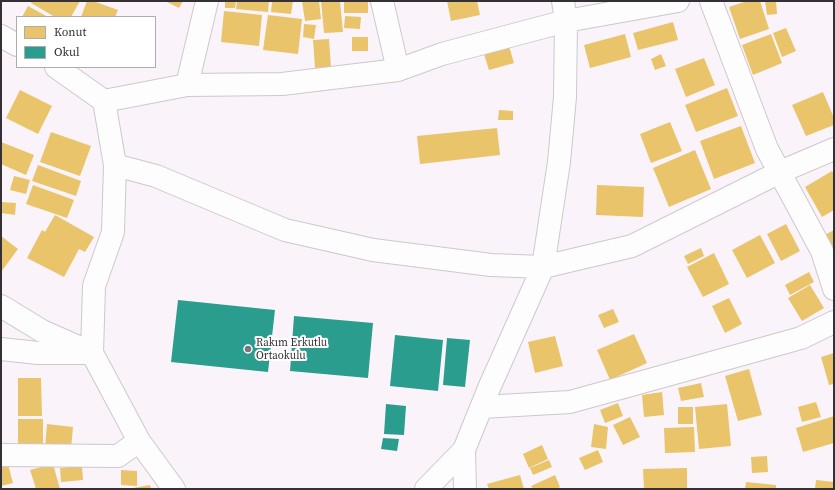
<!DOCTYPE html>
<html>
<head>
<meta charset="utf-8">
<style>
  body { margin:0 }
  #map { position:relative; width:835px; height:490px; overflow:hidden; background:#faf4fa; font-family:"Source Serif 4",serif }
  canvas { display:block }
  .frame { position:absolute; inset:0; border:2px solid #343035; pointer-events:none }
  .legend { position:absolute; left:16px; top:16px; width:140px; height:52px; box-sizing:border-box; background:#fff; border:1px solid #aeacae; margin:0; padding:5px 7px; list-style:none; font-size:12px; color:#343035 }
  .legend li { display:flex; align-items:center; gap:8px; height:20px }
  .legend b { width:20px; border:1px solid #aeacae }
</style>
</head>
<body>
<div id="map">
<canvas width="835" height="490"></canvas>
<div class="frame"></div>
<ul class="legend">
<li><b style="height:11px;background:#e9c46a"></b>Konut</li>
<li><b style="height:11px;background:#2a9d8f"></b>Okul</li>
</ul>
</div>
<script>
const context = document.querySelector('canvas').getContext('2d');
context.lineJoin = 'round';
function paint(path, color) {
  context.fillStyle = color;
  context.fill(path, 'evenodd');
}
function shape(rows) {
  const path = new Path2D();
  for (const r of rows) {
    path.moveTo(r[0], r[1]);
    for (let i = 2; i < r.length; i += 2) path.lineTo(r[i], r[i + 1]);
  }
  return path;
}
function trace(path, color, width, dash) {
  context.strokeStyle = color;
  context.lineWidth = width;
  context.lineCap = dash ? 'butt' : 'round';
  context.setLineDash(dash || []);
  context.stroke(path);
}
function drawText(font, color, halo, rows, align = 'center') {
  context.font = font + ' "Source Serif 4",serif';
  context.lineWidth = 4;
  context.setLineDash([]);
  context.textBaseline = 'middle';
  context.strokeStyle = halo;
  context.fillStyle = color;
  for (const [text, x, y, turn = 0] of rows) {
    context.save();
    context.translate(x, y);
    context.rotate((+turn || 0) * Math.PI / 180);
    context.textAlign = isNaN(turn) ? turn : align;
    if (halo) context.strokeText(text, 0, 0);
    context.fillText(text, 0, 0);
    context.restore();
  }
}
const homes = shape([
  [32,1,80,1,71,17,55,17,31,3],
  [87,1,93,1,118,10,115,17,81,17],
  [165,1,183,1,179,8],
  [225,1,236,1,235,8,225,8],
  [237,1,269,1,268,12,236,9],
  [272,1,293,1,291,14,271,12],
  [302,1,319,1,321,19,305,21],
  [321,1,340,1,343,32,324,33],
  [344,1,368,1,368,13,344,13],
  [447,1,477,1,480,15,451,21],
  [747,1,760,1,769,29,740,39,729,7],
  [765,1,776,1,777,14,767,15],
  [28,6,48,17,22,17],
  [224,11,262,15,259,46,221,42],
  [268,15,302,19,298,54,263,50],
  [345,16,361,17,360,29,344,28],
  [673,22,678,40,638,50,633,33],
  [304,24,316,25,314,39,303,37],
  [786,28,796,51,782,57,773,33],
  [625,34,631,57,590,68,584,45],
  [771,34,782,63,753,75,742,45],
  [352,37,368,37,368,51,352,51],
  [329,39,331,67,315,68,313,40],
  [509,46,514,63,489,70,484,54],
  [661,54,666,66,655,70,651,59],
  [704,58,715,85,686,97,675,69],
  [727,88,738,116,696,132,685,105],
  [20,90,52,106,38,134,6,118],
  [823,92,834,118,834,125,806,136,792,105],
  [499,110,513,111,513,120,498,120],
  [670,122,682,151,651,163,640,134],
  [741,126,755,163,714,179,700,141],
  [497,128,500,155,420,164,417,136],
  [51,132,91,146,80,176,40,162],
  [1,142,34,155,26,175,1,164],
  [695,150,711,189,669,207,653,168],
  [38,165,81,181,76,196,32,181],
  [832,171,834,174,834,210,822,217,805,187],
  [14,176,30,180,26,194,10,190],
  [33,185,74,200,67,218,26,204],
  [597,185,644,187,643,217,596,215],
  [1,202,16,203,15,215,1,213],
  [55,215,94,237,85,252,79,249,64,277,27,258,42,230,45,232],
  [786,224,800,251,781,261,767,234],
  [834,230,834,256,823,236],
  [760,235,775,263,747,278,732,250],
  [1,236,18,249,1,272],
  [701,248,704,256,688,264,684,256],
  [714,253,729,284,703,297,687,267],
  [809,272,814,282,790,295,785,285],
  [810,285,824,308,802,321,788,298],
  [729,298,742,324,725,333,712,306],
  [613,309,619,322,604,328,598,315],
  [634,334,647,363,610,380,597,350],
  [555,336,563,366,535,373,528,342],
  [834,353,834,384,829,385,821,357],
  [749,369,762,415,738,421,725,376],
  [18,378,41,378,42,416,18,416],
  [701,383,704,397,681,401,678,388],
  [662,392,664,415,644,417,642,395],
  [816,402,821,417,802,422,798,407],
  [618,403,623,416,605,423,600,410],
  [727,404,731,446,699,449,695,407],
  [678,407,693,407,693,424,678,424],
  [834,416,834,443,803,452,796,428],
  [630,417,640,437,623,445,613,425],
  [18,419,43,419,43,445,18,445],
  [47,424,73,427,71,449,45,447],
  [594,424,608,427,606,449,591,447],
  [694,427,695,452,665,453,664,428],
  [542,445,548,459,529,468,523,454],
  [598,450,603,462,585,470,579,458],
  [767,456,768,472,752,473,751,457],
  [549,460,552,467,533,475,530,468],
  [8,464,13,483,1,486,1,466],
  [53,464,60,489,36,489,30,470],
  [82,466,83,480,61,482,60,468],
  [687,468,687,489,644,489,643,469],
  [121,470,137,471,137,486,121,485],
  [520,475,524,489,489,489,487,484],
  [555,475,560,487,557,489,533,489,531,486],
  [816,480,834,482,834,489,815,489],
  [746,482,776,485,776,489,745,489],
  [150,485,151,489,133,489,133,488]
]);
const schools = shape([
  [178,300,275,310,268,372,171,362],
  [294,316,373,323,368,378,290,371],
  [395,335,443,340,438,391,390,386],
  [447,338,470,340,465,387,443,385],
  [386,404,406,406,404,435,384,434],
  [383,438,399,439,397,451,381,449]
]);
const minor = shape([
  [382,1,398,70],
  [711,1,767,149,822,251,834,289],
  [1,36,17,45],
  [56,67,104,101,187,85,282,84,398,70,442,54,566,21,678,1],
  [187,85,207,1],
  [115,165,156,176,285,230,373,250,491,265,543,267,632,246,780,172,834,149],
  [1,306,42,331,92,353,139,441,174,489],
  [1,349,38,353,92,353,94,286,113,232,115,165,104,101],
  [482,407,570,402,801,338,834,322],
  [464,450,465,489],
  [1,455,118,456,139,441],
  [426,489,464,450,489,388,543,267,559,162,565,97,566,21,563,1]
]);
const markers = [
  [248,349,4,"#79757a"]
];
const poiNames = [
  ["Rakım Erkutlu",256,343],
  ["Ortaokulu",256,356]
];
paint(homes, '#e9c46a');
paint(schools, '#2a9d8f');
trace(minor, '#ccc8cc', 24);
trace(minor, '#fefdfe', 22);
for (const [x, y, r, color] of markers) {
  const dot = new Path2D();
  dot.arc(x, y, r, 0, 2 * Math.PI);
  context.fillStyle = color;
  context.fill(dot);
  trace(dot, '#fff', 1.5);
}
drawText('11px', '#343035', '#fff', poiNames, 'left');
</script>
</body>
</html>
